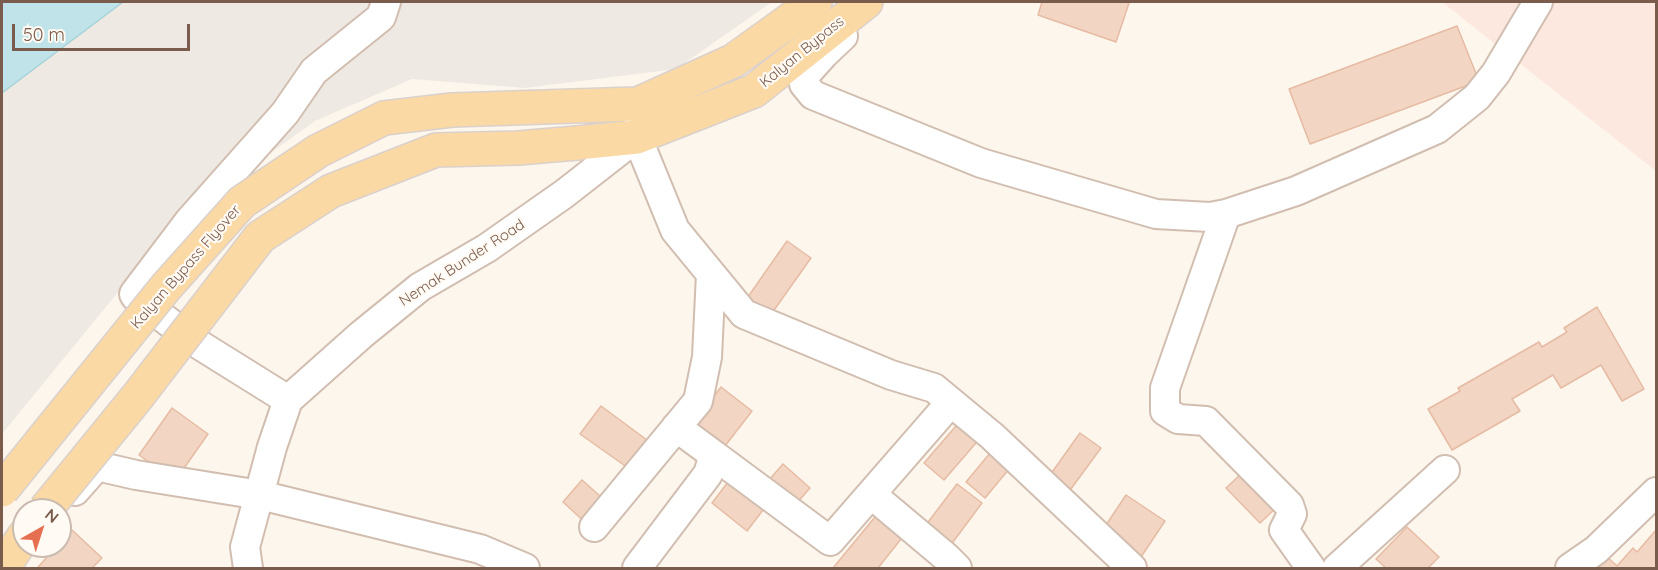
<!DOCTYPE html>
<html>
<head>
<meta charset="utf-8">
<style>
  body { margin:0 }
  #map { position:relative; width:1658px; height:570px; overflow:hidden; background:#fdf6ec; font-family:Quicksand,sans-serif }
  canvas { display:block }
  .frame { position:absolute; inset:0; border:3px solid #7a5c4d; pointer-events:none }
  .north { position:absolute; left:12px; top:498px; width:60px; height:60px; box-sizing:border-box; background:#fffaf3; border:2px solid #cabbb1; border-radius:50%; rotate:39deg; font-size:16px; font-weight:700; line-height:24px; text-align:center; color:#7a5c4d }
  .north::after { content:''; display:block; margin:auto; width:21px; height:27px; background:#e76f51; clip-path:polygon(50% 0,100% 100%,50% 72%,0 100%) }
  .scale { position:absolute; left:12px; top:24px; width:178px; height:27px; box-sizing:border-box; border:3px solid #7a5c4d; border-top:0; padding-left:8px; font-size:18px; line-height:21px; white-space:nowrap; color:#7a5c4d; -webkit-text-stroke:4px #fffaf3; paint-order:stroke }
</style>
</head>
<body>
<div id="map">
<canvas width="1658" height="570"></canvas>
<div class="frame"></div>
<div class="north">N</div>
<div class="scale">50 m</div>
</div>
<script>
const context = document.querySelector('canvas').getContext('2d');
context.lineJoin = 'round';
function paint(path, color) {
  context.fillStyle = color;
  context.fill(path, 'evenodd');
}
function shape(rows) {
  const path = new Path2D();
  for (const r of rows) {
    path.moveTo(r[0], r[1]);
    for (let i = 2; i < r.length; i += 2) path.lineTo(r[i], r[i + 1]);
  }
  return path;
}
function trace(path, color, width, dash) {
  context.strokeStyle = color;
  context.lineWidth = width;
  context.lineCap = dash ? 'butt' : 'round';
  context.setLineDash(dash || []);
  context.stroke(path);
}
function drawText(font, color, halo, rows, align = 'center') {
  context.font = font + ' Quicksand,sans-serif';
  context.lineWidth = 4.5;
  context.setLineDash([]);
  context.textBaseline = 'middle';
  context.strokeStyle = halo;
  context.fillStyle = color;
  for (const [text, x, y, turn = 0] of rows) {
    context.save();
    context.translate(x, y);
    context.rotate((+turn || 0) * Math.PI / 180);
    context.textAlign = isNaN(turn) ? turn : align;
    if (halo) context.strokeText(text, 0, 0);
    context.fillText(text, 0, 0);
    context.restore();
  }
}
const commercial = shape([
  [1442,2,1656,2,1656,171]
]);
const industrial = shape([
  [79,2,772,2,676,69,525,88,412,79,315,121,177,220,2,434,2,61]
]);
const water = shape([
  [2,2,123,2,2,93,2,2]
]);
const building = shape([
  [1042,2,1125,2,1129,3,1116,42,1038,15,1042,2],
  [1457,26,1479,81,1310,144,1289,89,1457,26],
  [787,241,811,258,767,320,743,304,787,241],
  [1597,307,1644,389,1622,401,1601,365,1561,388,1553,375,1512,399,1520,411,1452,450,1428,409,1460,391,1458,388,1539,342,1542,347,1567,332,1564,328,1597,307],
  [721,387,752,411,725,446,694,422,721,387],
  [601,406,651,443,631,470,580,434,601,406],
  [172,408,208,434,175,481,139,455,172,408],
  [962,419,982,436,944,480,924,463,962,419],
  [1080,433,1101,448,1065,497,1045,482,1080,433],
  [995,447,1014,463,985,498,966,482,995,447],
  [783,464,810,488,796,504,769,480,783,464],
  [1243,472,1277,507,1260,523,1226,488,1243,472],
  [582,480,609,504,589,526,563,502,582,480],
  [728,482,763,510,747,531,712,503,728,482],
  [957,484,982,503,947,550,922,530,957,484],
  [1126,495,1165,521,1141,557,1102,531,1126,495],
  [875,517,901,539,878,568,833,568,875,517],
  [1407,527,1439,557,1428,568,1386,568,1376,559,1407,527],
  [72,530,102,558,92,568,39,568,38,567,57,546,60,546,60,543,72,530],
  [1656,530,1656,568,1590,568,1604,554,1617,566,1633,548,1637,552,1656,530]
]);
const minor = shape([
  [843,36,824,54,806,74,804,84,813,95,981,163,1156,214,1210,217,1226,214,1296,191,1437,129,1477,97,1496,73,1538,2],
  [637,137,675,230,744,314,891,375,934,388,992,436,1132,568],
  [1226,214,1165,388,1165,411,1178,419,1206,421,1289,505,1292,514,1284,530,1311,568],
  [288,400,195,342,136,297,134,294,190,220,285,113,314,71,381,17,386,2],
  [714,455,830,541,951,402],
  [75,491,97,466,136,475,260,495,480,549,525,568],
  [871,494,946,557,957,568],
  [594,527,698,401,707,357,711,274],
  [248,568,245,547,272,447,288,400,361,335,420,287,487,248,564,194,637,137,637,128],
  [637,568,708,474,714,455,676,427],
  [1337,568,1445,470],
  [1570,568,1596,550,1656,492]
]);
const major = shape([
  [574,106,638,104,733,61,815,2],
  [577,143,637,137,754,91,866,2],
  [3,568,24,536]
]);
const majorBridge = shape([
  [2,490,166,287,242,202,318,151,384,118,452,110,574,106],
  [45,510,138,396,260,237,331,191,436,150,518,148,577,143]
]);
const streetNames = [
  ["Kalyan Bypass",802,52,-39],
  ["Nemak Bunder Road",462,263,-33],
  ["Kalyan Bypass Flyover",186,267,-49]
];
paint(commercial, '#fde8e0');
paint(industrial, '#efe9e4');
paint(water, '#bfe3e8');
trace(water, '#a5d3da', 1.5);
paint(building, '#f3d5c3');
trace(building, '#e6bba3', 1.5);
trace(minor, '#d1beb0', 32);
trace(major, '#dad1cd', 36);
trace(minor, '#fff', 28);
trace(major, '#fbd9a5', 33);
trace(majorBridge, '#dad1cd', 36, []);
trace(majorBridge, '#fbd9a5', 33);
drawText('15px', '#7a5c4d', '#fffaf3', streetNames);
</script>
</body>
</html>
